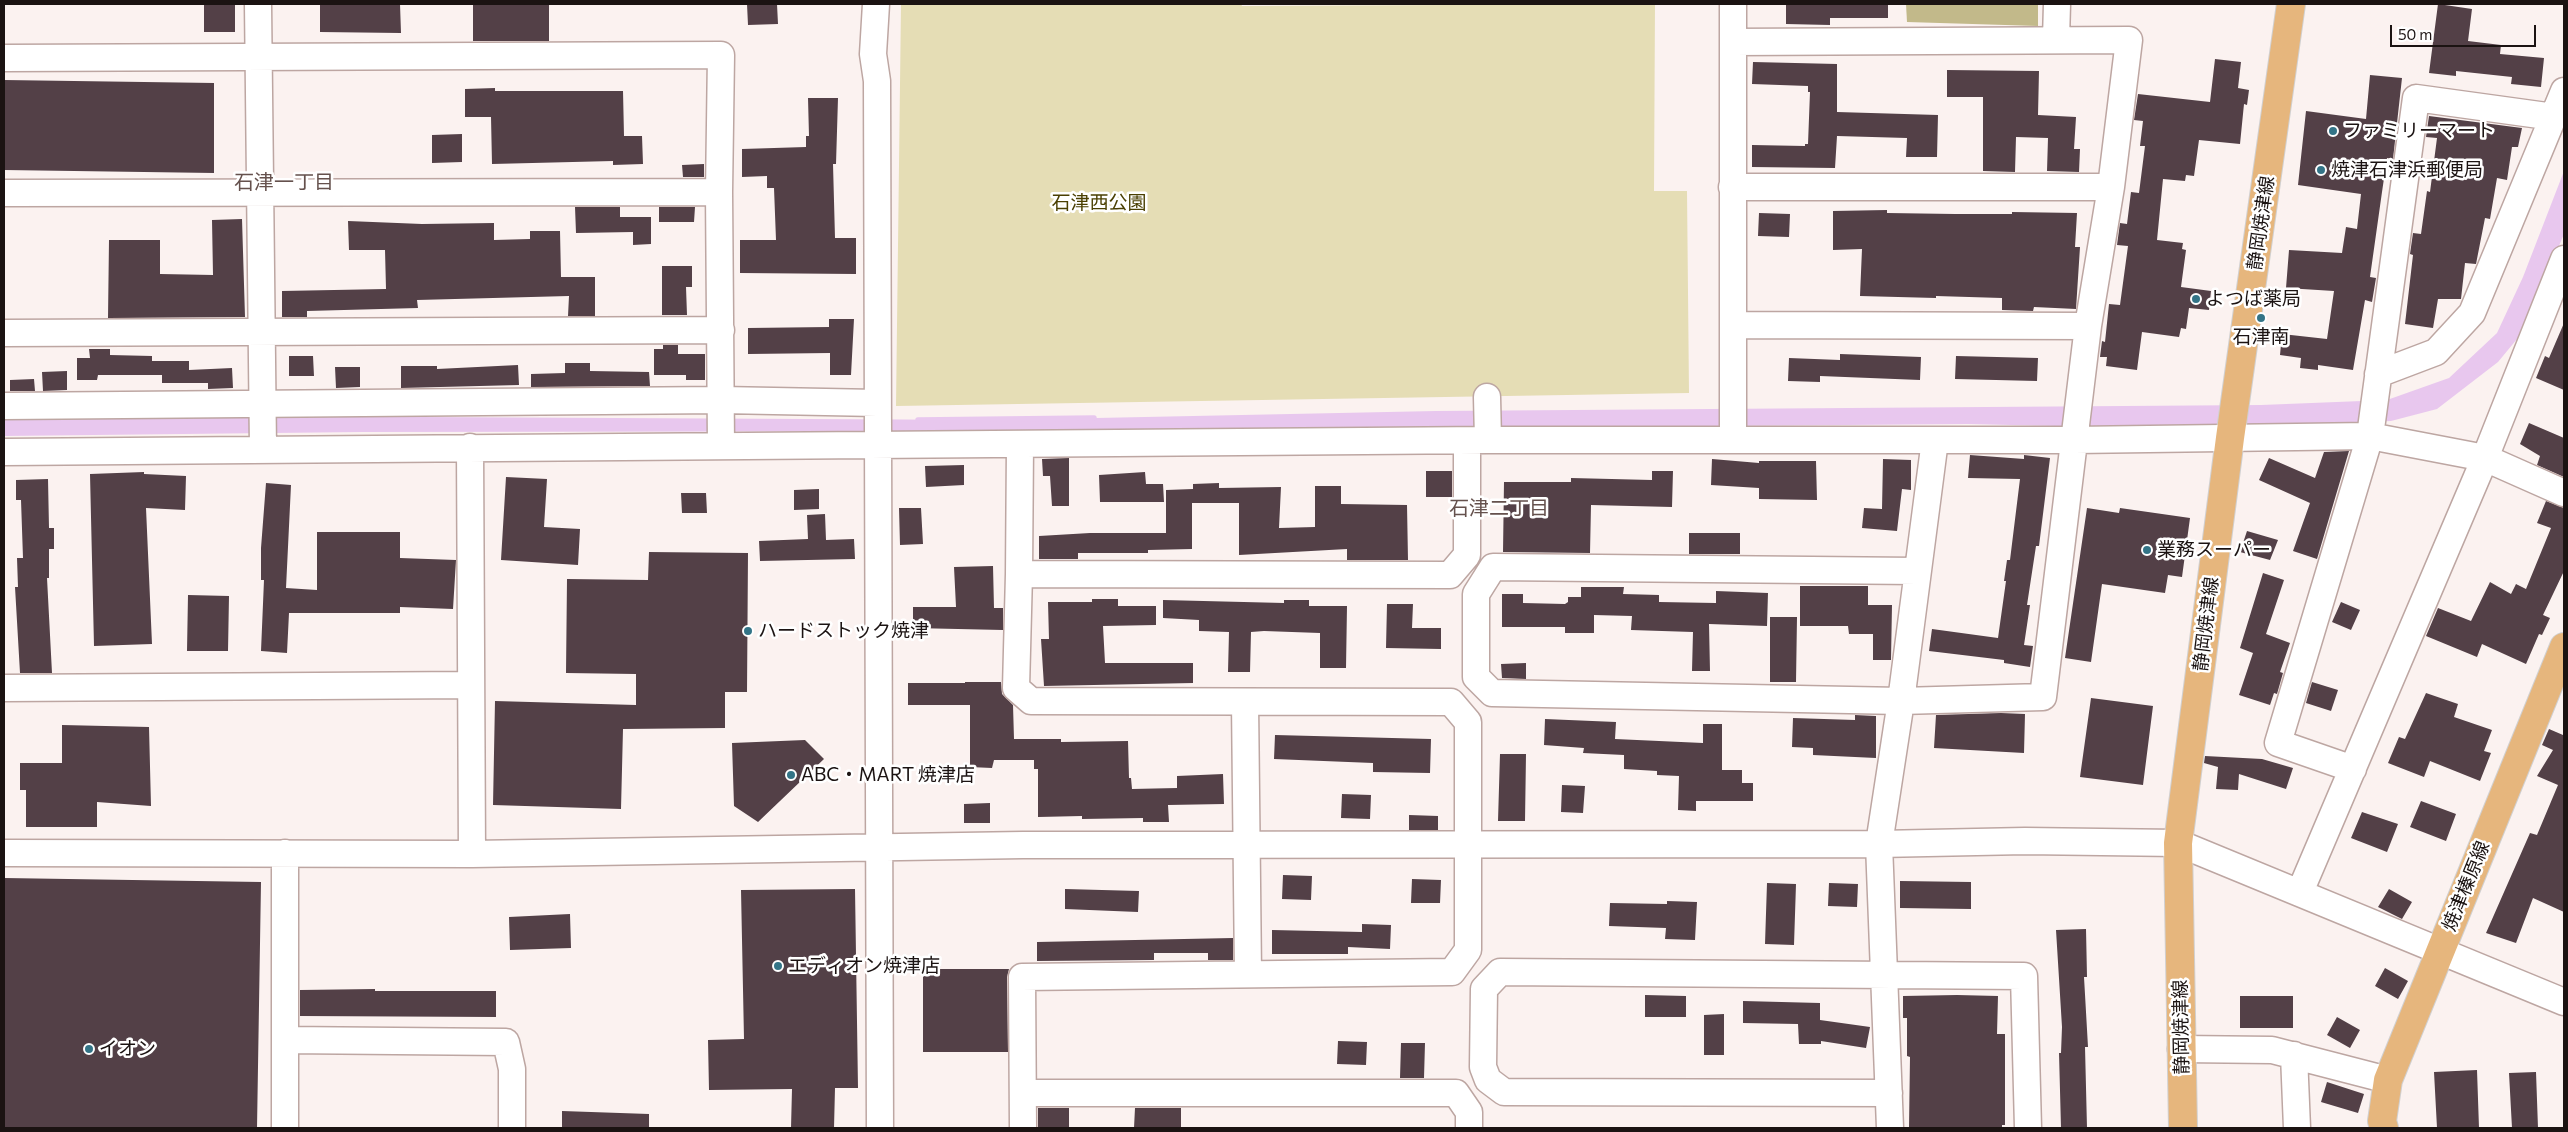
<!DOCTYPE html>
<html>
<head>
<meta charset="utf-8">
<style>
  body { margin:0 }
  #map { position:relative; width:2568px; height:1132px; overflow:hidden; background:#fbf2f0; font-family:Commissioner,sans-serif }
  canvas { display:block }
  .frame { position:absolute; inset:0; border:5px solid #1b1312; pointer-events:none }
  .scale { position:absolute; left:2390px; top:25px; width:146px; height:22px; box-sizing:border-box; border:2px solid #1b1312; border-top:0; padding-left:6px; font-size:15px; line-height:18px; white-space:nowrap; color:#1b1312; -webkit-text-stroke:4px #fff; paint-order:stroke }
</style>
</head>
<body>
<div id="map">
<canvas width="2568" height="1132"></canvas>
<div class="frame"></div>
<div class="scale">50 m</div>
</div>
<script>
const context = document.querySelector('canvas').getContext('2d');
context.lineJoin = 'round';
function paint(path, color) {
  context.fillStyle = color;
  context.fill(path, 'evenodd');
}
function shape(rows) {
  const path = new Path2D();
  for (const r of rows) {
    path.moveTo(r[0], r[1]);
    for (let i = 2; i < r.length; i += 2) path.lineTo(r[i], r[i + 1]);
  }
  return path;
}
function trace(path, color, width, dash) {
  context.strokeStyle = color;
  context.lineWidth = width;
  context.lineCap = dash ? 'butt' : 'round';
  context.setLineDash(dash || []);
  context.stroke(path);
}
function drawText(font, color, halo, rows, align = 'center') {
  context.font = font + ' Commissioner,"Noto Sans JP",sans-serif';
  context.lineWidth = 5;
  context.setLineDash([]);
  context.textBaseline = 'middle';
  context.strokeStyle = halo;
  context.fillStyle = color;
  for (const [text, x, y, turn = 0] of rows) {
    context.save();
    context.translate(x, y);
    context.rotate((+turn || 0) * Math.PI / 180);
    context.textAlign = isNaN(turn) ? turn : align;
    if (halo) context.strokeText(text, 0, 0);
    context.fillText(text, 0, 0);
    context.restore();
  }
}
const green = shape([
  [901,4,1241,4,1242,6,1655,4,1654,191,1687,191,1689,393,896,406]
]);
const forest = shape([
  [1906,4,2038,4,2038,26,1907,22]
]);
const water = shape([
  [2564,171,2564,234,2522,333,2498,362,2437,409,2391,421,2320,424,2098,427,1968,424,1109,431,362,432,4,436,4,418,230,416,999,420,1436,411,2261,405,2387,400,2449,378,2497,333,2523,277]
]);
const stream = shape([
  [918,420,1094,418]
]);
const building = shape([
  [204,4,235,4,235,32,204,32],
  [320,4,400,4,401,33,320,32],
  [473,4,549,4,549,41,473,41],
  [747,4,777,4,778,24,748,25],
  [1786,4,1888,4,1888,18,1830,18,1830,25,1786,24],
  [2438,4,2472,9,2468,41,2501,45,2500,54,2544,58,2541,87,2511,84,2512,77,2456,71,2456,76,2429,73],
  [2215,59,2241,62,2238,88,2249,90,2247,105,2244,104,2240,144,2199,140,2194,176,2186,175,2185,181,2163,179,2157,240,2183,243,2182,249,2186,250,2181,287,2211,291,2209,310,2189,308,2186,329,2181,328,2179,337,2142,332,2137,370,2106,366,2107,357,2100,357,2102,341,2105,342,2109,304,2120,305,2128,246,2117,245,2120,223,2127,224,2131,192,2139,193,2145,146,2140,146,2143,121,2134,120,2138,94,2210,102],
  [1753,62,1837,64,1837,112,1938,115,1937,157,1906,157,1907,138,1837,136,1835,168,1752,167,1752,145,1805,146,1805,144,1808,144,1810,92,1808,92,1808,86,1752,84],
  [1947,70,2039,71,2038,115,2076,117,2074,149,2080,149,2079,172,2047,171,2048,138,2016,137,2015,172,1983,171,1983,97,1947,97],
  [2370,75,2402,78,2393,159,2387,158,2382,192,2370,277,2376,278,2372,302,2365,300,2353,370,2318,365,2318,370,2300,368,2301,358,2280,355,2282,334,2327,339,2334,291,2286,288,2289,250,2342,253,2346,227,2357,229,2361,194,2298,185,2306,111,2366,119],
  [4,80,214,83,214,173,4,170],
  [495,88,495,91,623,91,624,136,642,136,643,164,613,165,613,161,492,164,491,117,465,117,465,89],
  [808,98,838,98,836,164,833,164,835,238,856,238,856,274,740,273,740,240,776,240,774,188,767,188,767,176,742,177,742,149,806,147,806,136,809,136],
  [2429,116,2522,128,2518,147,2512,147,2507,180,2497,178,2490,219,2485,218,2476,264,2465,263,2461,299,2438,299,2433,328,2405,324,2413,255,2410,254,2413,233,2421,234,2427,191,2430,192,2437,138,2426,137],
  [462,134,462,162,432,163,432,135],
  [704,164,704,177,683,177,682,165],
  [575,207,620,207,620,217,651,217,651,244,633,245,633,232,576,233],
  [659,207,695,207,694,222,659,222],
  [1887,210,1887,213,1955,214,2012,214,2012,212,2077,213,2075,247,2080,247,2076,309,2034,307,2033,311,2002,310,2002,298,1936,296,1936,298,1860,296,1862,249,1833,250,1833,211],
  [1759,213,1790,214,1789,237,1758,236],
  [242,219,245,317,108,318,109,240,160,240,160,274,213,275,212,220],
  [348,221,422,224,494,223,494,240,530,239,530,231,560,231,561,277,595,277,595,316,568,316,569,296,417,300,418,308,307,311,307,317,282,317,282,291,386,289,385,250,349,250],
  [662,266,692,266,692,287,686,287,687,315,662,315],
  [829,319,854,319,851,375,830,375,830,353,748,354,748,328,829,327],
  [2564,323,2564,390,2536,378,2545,356,2549,358],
  [663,345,678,345,678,354,705,354,705,380,686,380,686,375,654,375,654,349,663,349],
  [89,349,110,349,110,355,152,356,152,361,189,361,189,370,232,368,233,388,208,389,208,383,162,383,162,375,98,375,97,380,77,380,77,358,90,358],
  [1840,354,1921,357,1920,380,1820,376,1820,382,1788,381,1789,358,1840,360],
  [289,356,313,356,314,376,289,376],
  [1956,356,2038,358,2037,381,1955,379],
  [565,363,590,363,590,371,649,372,650,386,531,387,531,374,565,373],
  [518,365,519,385,401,388,401,366,437,366,437,369],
  [335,367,360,367,360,387,336,388],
  [67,371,67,390,43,391,42,372],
  [34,379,35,391,10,391,10,380],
  [2529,423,2564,438,2564,477,2537,465,2540,456,2520,444],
  [2349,451,2317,559,2293,551,2310,503,2259,480,2269,458,2315,478,2324,452],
  [1970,455,2024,459,2024,455,2050,458,2039,546,2036,546,2027,605,2030,605,2024,645,2033,646,2030,667,2004,663,2004,660,1929,651,1932,629,1998,638,2006,581,2004,581,2007,560,2010,560,2020,479,1968,478],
  [1069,458,1069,506,1052,506,1050,476,1043,476,1042,459],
  [1712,459,1759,463,1759,461,1816,461,1817,500,1759,499,1759,488,1711,485],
  [1883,459,1911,460,1911,490,1902,489,1897,531,1862,528,1864,508,1882,509],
  [964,465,964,485,926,487,925,466],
  [1426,471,1452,471,1452,497,1426,497],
  [1652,471,1673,471,1672,507,1591,505,1590,553,1503,552,1504,482,1571,482,1571,478,1652,480],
  [144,472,144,474,186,476,185,510,146,508,152,644,94,646,90,474],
  [1145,472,1146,484,1163,484,1164,502,1100,502,1099,475],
  [506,477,547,479,544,527,580,529,578,565,501,560],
  [48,479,49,528,54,528,54,549,49,549,49,578,47,578,52,673,20,673,15,587,18,587,17,558,23,558,21,500,16,500,16,480],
  [266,483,291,485,286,588,317,590,317,532,400,532,400,558,456,560,453,609,400,607,400,613,289,613,287,653,261,651,264,580,261,580,261,548],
  [1219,483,1219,488,1281,487,1279,528,1315,527,1315,486,1341,486,1341,504,1407,505,1408,560,1347,560,1347,549,1239,555,1239,503,1192,503,1192,549,1148,550,1148,553,1078,553,1078,559,1039,559,1039,536,1090,533,1166,533,1166,490,1193,489,1193,484],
  [819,489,819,509,794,510,794,490],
  [681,493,706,493,707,513,682,513],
  [2546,501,2564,508,2564,571,2543,615,2550,618,2542,635,2539,634,2526,664,2482,644,2477,657,2426,636,2438,608,2471,621,2490,582,2511,594,2516,584,2526,589,2551,528,2537,523],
  [899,508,921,508,923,544,900,545],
  [2087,508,2119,513,2120,508,2190,518,2182,577,2168,575,2165,593,2102,584,2091,662,2065,658],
  [825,514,826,540,854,539,855,559,760,561,759,541,808,539,807,515],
  [2247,531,2278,540,2270,560,2240,552],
  [1689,533,1740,533,1740,554,1689,554],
  [649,552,748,553,747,692,725,692,725,728,623,729,621,809,493,805,495,701,636,705,636,674,566,673,567,579,648,580],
  [993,566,994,608,1003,608,1003,630,913,628,913,607,956,607,954,567],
  [2263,573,2284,580,2266,634,2290,643,2280,672,2283,673,2277,694,2274,693,2270,705,2239,695,2253,653,2240,648],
  [1800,586,1868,586,1868,605,1892,605,1891,660,1873,660,1873,634,1849,634,1848,626,1800,626],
  [1581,587,1624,587,1623,594,1659,595,1659,602,1716,603,1716,591,1768,593,1767,626,1709,624,1710,671,1692,671,1693,632,1631,630,1632,616,1594,615,1594,633,1565,633,1565,627,1502,627,1502,594,1523,594,1523,603,1565,604,1568,602,1568,597,1581,597],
  [188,595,229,596,228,651,187,651],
  [1092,599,1118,599,1118,606,1156,606,1156,625,1103,626,1105,663,1193,663,1193,683,1044,686,1041,639,1049,639,1048,602,1092,602],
  [1163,600,1284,603,1284,600,1309,600,1309,606,1347,606,1346,668,1320,668,1320,633,1264,631,1251,632,1250,672,1228,672,1229,632,1199,631,1199,620,1163,618],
  [2341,602,2360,610,2351,630,2332,622],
  [1387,604,1413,604,1412,628,1441,628,1441,649,1386,648],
  [1770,617,1797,617,1796,682,1770,682],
  [1526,663,1526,679,1502,678,1501,664],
  [965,682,1001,682,1002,694,1013,705,1014,739,1061,739,1061,742,1128,741,1129,778,1131,778,1132,789,1177,788,1177,776,1223,774,1224,804,1168,805,1169,822,1143,822,1143,818,1082,819,1082,816,1038,817,1038,769,1034,769,1034,760,994,760,992,768,970,767,970,705,908,705,908,683,965,683],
  [2312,682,2338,690,2331,711,2306,703],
  [2426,693,2458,704,2454,717,2492,730,2484,751,2491,753,2480,781,2430,761,2424,777,2388,763,2399,737,2405,739],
  [2091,698,2153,706,2143,785,2080,777],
  [2001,713,2025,714,2024,753,1934,748,1936,715],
  [1855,715,1876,716,1876,758,1813,755,1813,748,1792,747,1793,718,1855,720],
  [1545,719,1616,722,1615,739,1703,743,1703,724,1722,724,1722,770,1742,770,1742,783,1753,783,1753,801,1696,801,1696,811,1678,810,1679,776,1657,775,1657,771,1624,769,1624,755,1583,753,1584,748,1544,745],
  [62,725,149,727,151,806,97,802,97,827,26,827,26,790,20,790,20,763,62,763],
  [2549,729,2563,735,2564,733,2564,912,2533,898,2516,943,2486,933,2530,833,2537,835,2558,785,2537,776,2553,750,2542,745],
  [1275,735,1431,739,1430,773,1373,772,1373,763,1274,759],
  [805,740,824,759,758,822,734,806,732,743],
  [1500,754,1526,754,1525,821,1498,821],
  [2205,756,2262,759,2293,768,2286,789,2239,774,2238,790,2216,789,2218,767,2204,763],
  [1562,785,1585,786,1583,813,1561,812],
  [1342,794,1371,795,1370,819,1341,818],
  [2421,801,2456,814,2446,841,2410,827],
  [990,803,990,823,964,823,964,804],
  [2362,812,2398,824,2387,852,2351,838],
  [1409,815,1438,816,1438,830,1409,830],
  [1283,875,1312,876,1311,900,1282,899],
  [4,878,261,882,257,1128,4,1128],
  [1412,879,1441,880,1440,903,1411,903],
  [1900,881,1971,882,1971,909,1900,908],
  [1767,883,1796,884,1794,945,1765,944],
  [1829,883,1858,884,1857,907,1828,906],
  [855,889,858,1088,835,1088,834,1128,791,1128,792,1089,709,1090,708,1040,744,1039,741,890],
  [1065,889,1139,891,1138,912,1065,909],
  [2389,889,2412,902,2402,919,2378,907],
  [1667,901,1697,902,1695,940,1665,939,1666,928,1609,926,1610,903,1667,904],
  [570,914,571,948,510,950,509,917],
  [1362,924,1391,925,1390,949,1348,947,1348,954,1272,954,1272,930,1362,932],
  [2086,929,2087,977,2084,977,2088,1047,2085,1047,2087,1128,2061,1128,2059,1053,2061,1053,2062,1027,2056,930],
  [1233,938,1233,960,1208,960,1208,953,1154,953,1154,960,1037,961,1037,942],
  [2385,968,2408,981,2398,999,2375,986],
  [923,969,1009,969,1007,977,1008,1052,923,1052],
  [375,989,375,991,496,991,496,1017,300,1016,300,990],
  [1645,995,1686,996,1686,1017,1645,1017],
  [1957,995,1998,996,1997,1034,2005,1034,2005,1125,2002,1125,2002,1128,1909,1128,1910,1057,1907,1056,1907,1018,1903,1018,1903,996],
  [2240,996,2293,996,2293,1028,2240,1028],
  [1743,1001,1820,1003,1820,1020,1870,1027,1866,1048,1821,1041,1821,1044,1799,1044,1798,1024,1743,1023],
  [1724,1014,1724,1055,1704,1055,1704,1015],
  [2337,1017,2360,1030,2350,1048,2327,1035],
  [1338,1041,1367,1042,1366,1065,1337,1064],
  [1401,1043,1425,1043,1424,1078,1400,1078],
  [2477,1070,2479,1128,2437,1128,2434,1072],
  [2536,1072,2538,1128,2512,1128,2509,1073],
  [2327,1082,2364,1094,2358,1113,2321,1102],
  [1038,1108,1069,1108,1069,1128,1038,1128],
  [1135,1108,1181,1108,1181,1128,1134,1128],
  [562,1111,649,1114,649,1128,562,1128]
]);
const minor = shape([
  [258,4,263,449],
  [876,4,873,54,877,81,880,1128],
  [2056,39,2057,4],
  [1733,42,2129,40,2111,187,2088,326,2043,697,1901,701,1492,693,1476,677,1476,594,1493,567,1917,571],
  [4,58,721,55,719,192,721,446],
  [1732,187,2111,187],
  [4,193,719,192],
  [1733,325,2088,326],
  [4,333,721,330],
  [2378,374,2436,352,2472,313,2564,91],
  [1487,397,1488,440],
  [4,406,722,400,877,403],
  [1733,440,1733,4],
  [470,447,472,854],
  [4,452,1488,440,2075,440,2370,436,2485,458,2564,493],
  [1019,574,1020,444],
  [4,688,471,685],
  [1245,702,1248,974],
  [2353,769,2278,743,2370,436,2416,98,2554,117],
  [4,853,472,854,1023,845,1879,844,2025,841,2178,843,2564,1002],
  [2300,892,2485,458,2564,259],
  [285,1040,506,1042,512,1069,512,1128],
  [2181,1049,2272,1050,2388,1080],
  [2294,1055,2297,1128],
  [1023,1093,1456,1093,1469,1112,1469,1128],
  [1889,1093,1504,1092,1488,1080,1483,1067,1484,989,1500,972,2024,976,2028,1128],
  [285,1128,285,853],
  [1023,1128,1022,977,1452,972,1468,950,1468,722,1451,702,1031,701,1016,688,1019,574,1450,575,1467,555,1467,441],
  [1890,1128,1879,844,1901,701,1935,440]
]);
const major = shape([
  [2183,1128,2178,843,2230,438,2291,4],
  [2384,1128,2382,1121,2388,1080,2564,647]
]);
const markers = [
  [2333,131,5,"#337487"],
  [2321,170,5,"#337487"],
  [2196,299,5,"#337487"],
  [2261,318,5,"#337487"],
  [2147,550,5,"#337487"],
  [748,631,5,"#337487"],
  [791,775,5,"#337487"],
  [778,966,5,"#337487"],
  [89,1049,5,"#337487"]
];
const poiNames = [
  ["ファミリーマート",2343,131],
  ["焼津石津浜郵便局",2331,170],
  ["よつば薬局",2206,299],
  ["石津南",2261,337,"center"],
  ["業務スーパー",2157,550],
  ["ハードストック焼津",758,631],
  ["ABC・MART 焼津店",801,775],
  ["エディオン焼津店",788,966],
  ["イオン",99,1049]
];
const parkNames = [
  ["石津西公園",1099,203]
];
const streetNames = [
  ["静岡焼津線",2261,223,-82],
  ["静岡焼津線",2206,624,-83],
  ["焼津榛原線",2466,886,-68],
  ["静岡焼津線",2181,1027,-91]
];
const neighbourhoodNames = [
  ["石津一丁目",284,182],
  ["石津二丁目",1499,508]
];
paint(green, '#e5ddb5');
paint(forest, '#c2b98a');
paint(water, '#e8c7ee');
trace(stream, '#e8c7ee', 5.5);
paint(building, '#534047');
trace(minor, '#bda6a2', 29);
trace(major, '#d1d0d0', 30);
trace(minor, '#fff', 26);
trace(major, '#e6b67d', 28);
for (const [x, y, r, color] of markers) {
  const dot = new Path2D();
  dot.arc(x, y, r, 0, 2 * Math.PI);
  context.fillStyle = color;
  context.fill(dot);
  trace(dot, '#fff', 2);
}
drawText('19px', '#1b1312', '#fff', poiNames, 'left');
drawText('19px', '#4a3f02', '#fff', parkNames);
drawText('19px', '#1b1312', '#fff', streetNames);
drawText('20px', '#65514d', '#fff', neighbourhoodNames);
</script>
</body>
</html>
